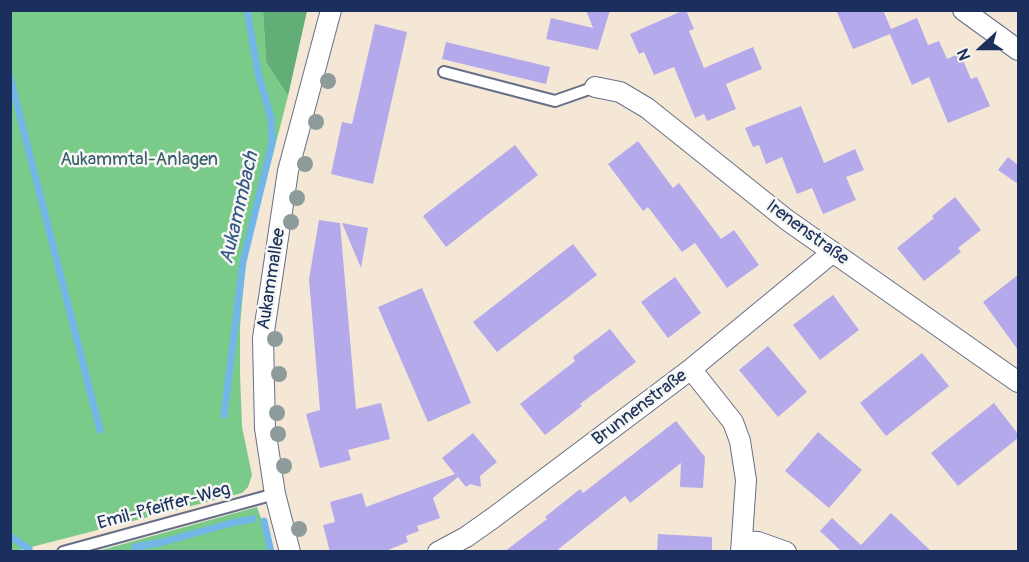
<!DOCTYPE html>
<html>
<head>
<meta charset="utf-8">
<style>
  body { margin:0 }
  #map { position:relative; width:1029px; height:562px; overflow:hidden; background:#f5e7d5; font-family:Pangolin,sans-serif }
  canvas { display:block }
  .frame { position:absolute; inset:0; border:12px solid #1b2f5e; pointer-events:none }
  .north { position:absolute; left:951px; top:18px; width:60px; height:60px; -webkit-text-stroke:4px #f6f6f2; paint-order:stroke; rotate:249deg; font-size:16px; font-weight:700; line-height:24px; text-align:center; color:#1b2f5e }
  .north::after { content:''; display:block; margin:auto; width:21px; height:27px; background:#1b2f5e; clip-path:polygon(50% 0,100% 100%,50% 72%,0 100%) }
</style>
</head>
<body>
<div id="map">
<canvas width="1029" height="562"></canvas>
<div class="frame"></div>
<div class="north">N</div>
</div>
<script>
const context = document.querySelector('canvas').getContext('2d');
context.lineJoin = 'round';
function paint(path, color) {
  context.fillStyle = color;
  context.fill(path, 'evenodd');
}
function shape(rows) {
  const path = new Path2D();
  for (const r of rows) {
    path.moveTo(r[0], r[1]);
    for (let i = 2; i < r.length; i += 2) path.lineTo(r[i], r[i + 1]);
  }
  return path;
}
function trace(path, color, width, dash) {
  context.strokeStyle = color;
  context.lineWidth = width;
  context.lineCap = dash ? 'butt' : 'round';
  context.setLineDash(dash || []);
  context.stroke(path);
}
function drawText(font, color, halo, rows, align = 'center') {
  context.font = font + ' Pangolin,sans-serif';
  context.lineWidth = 5;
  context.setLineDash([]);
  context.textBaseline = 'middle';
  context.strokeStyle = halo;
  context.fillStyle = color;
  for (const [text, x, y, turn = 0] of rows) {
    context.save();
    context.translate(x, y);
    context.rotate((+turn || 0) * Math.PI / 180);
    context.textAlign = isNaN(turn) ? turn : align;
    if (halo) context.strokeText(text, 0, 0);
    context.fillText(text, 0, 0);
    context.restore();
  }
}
const green = shape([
  [10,11,263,11,266,62,288,96,246,259,240,326,240,374,242,427,252,475,248,487,242,493,12,552,10,551],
  [257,507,273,551,98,551]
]);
const forest = shape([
  [263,11,307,11,288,96,266,62]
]);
const stream = shape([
  [10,77,100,430],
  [224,415,243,262,272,143,271,118,258,73,247,10],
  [264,521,271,552],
  [10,536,29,549],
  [135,547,163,542,232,523,253,519]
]);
const building = shape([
  [586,10,610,10,598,50,546,39,551,18,593,28],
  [684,10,686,10,694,29,689,31,704,68,753,47,762,69,726,84,736,109,707,121,704,114,695,118,674,67,654,75,644,52,639,54,630,34],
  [836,10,883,10,891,29,917,18,928,45,939,41,947,59,960,53,971,79,977,77,990,106,948,123,929,77,912,85,890,34,853,49],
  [375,24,407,32,373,184,331,174,342,122,352,124],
  [446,42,550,67,546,84,442,59],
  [801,106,824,163,855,149,864,170,846,177,856,200,823,214,812,188,797,194,782,157,766,164,759,145,753,147,745,128],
  [638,141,673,188,679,183,721,239,734,230,759,265,727,288,695,243,682,252,648,207,643,211,608,164],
  [515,145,538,175,446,247,423,216],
  [1008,157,1018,165,1018,184,998,170],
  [955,197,981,230,958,248,961,252,924,281,897,248,934,218,932,216],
  [319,220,340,223,356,409,381,403,390,439,348,450,351,460,320,468,306,414,320,410,309,279],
  [342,223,368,228,361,268],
  [573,244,597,275,497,352,473,322],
  [1018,275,1018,350,983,302],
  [675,277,701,313,668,338,641,302],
  [422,288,471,403,428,422,378,307],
  [833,295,859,330,820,360,793,325],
  [610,329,636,362,580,404,582,406,545,435,520,404,575,361,573,357],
  [768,346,807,392,778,417,739,370],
  [922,353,949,386,886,436,860,403],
  [994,403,1018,434,1018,438,958,486,931,453],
  [676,421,705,457,703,488,680,487,681,463,630,503,625,496,555,552,504,552,547,519,545,517,580,489,583,493],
  [818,432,862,470,829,508,785,471],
  [473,433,497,462,480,476,481,487,470,484,466,487,458,477,433,498,440,518,417,526,419,531,406,536,408,542,383,552,330,552,323,525,335,522,330,502,362,493,366,507,455,474,442,458],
  [891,513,932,552,842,552,820,531,832,518,861,545],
  [658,534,712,537,712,552,657,552]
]);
const lane = shape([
  [444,72,555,101,595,87],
  [63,552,275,494]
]);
const street = shape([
  [963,10,1018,50],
  [595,87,620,92,647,108,787,220,1018,382],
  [691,369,733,422,740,441,746,480,741,552],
  [742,541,758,542,786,552],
  [290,552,275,494,265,428,263,338,288,171,331,10],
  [438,552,466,537,493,518,691,369,833,252]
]);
const trees = [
  [328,81],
  [316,122],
  [305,164],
  [297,198],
  [291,222],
  [275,339],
  [279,374],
  [277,413],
  [278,434],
  [284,466],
  [299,529]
];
const parkNames = [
  ["Aukammtal-Anlagen",139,160]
];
const streetNames = [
  ["Irenenstraße",807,233,36],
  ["Aukammallee",272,279,-81],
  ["Brunnenstraße",640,408,-37],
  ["Emil-Pfeiffer-Weg",164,507,-15]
];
const waterNames = [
  ["Aukammbach",240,208,-77]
];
paint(green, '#7aca8a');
paint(forest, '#63ae76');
trace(stream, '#72b7e8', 7);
paint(building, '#b4a9eb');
trace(lane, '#676f88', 14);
trace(street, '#676f88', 22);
trace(lane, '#fff', 10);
trace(street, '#fff', 20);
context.fillStyle = '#8d9c9b';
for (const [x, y] of trees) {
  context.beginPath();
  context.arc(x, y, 8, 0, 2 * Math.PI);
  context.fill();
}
drawText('18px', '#385e6b', '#f6f6f2', parkNames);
drawText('18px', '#1b2f5e', '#f6f6f2', streetNames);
drawText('italic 20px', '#355887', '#f6f6f2', waterNames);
</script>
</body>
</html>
